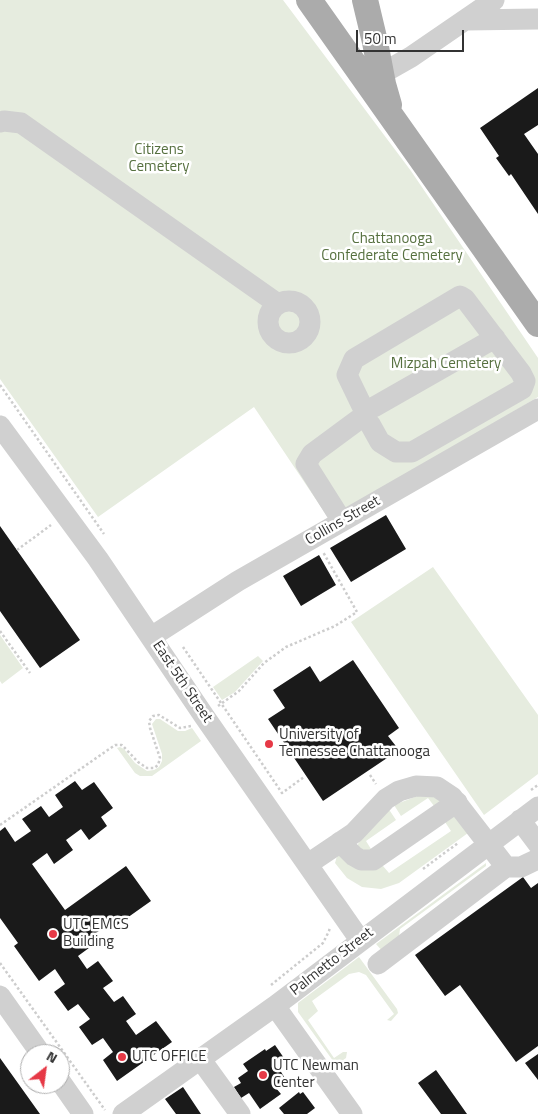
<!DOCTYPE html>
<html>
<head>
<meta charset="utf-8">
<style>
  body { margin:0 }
  #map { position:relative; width:538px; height:1114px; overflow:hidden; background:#fff; font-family:"Titillium Web",sans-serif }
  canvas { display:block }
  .north { position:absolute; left:20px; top:1044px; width:50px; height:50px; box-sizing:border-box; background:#fff; border:1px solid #adadad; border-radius:50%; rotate:30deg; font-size:14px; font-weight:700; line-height:20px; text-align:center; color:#333 }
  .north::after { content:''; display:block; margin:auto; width:18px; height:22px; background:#e63946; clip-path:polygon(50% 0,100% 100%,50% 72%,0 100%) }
  .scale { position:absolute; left:356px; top:30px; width:108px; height:22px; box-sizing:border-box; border:2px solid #333; border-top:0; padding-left:6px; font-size:15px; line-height:18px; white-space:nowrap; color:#333; -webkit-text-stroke:4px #fff; paint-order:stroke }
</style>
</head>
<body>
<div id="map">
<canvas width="538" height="1114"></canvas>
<div class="north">N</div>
<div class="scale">50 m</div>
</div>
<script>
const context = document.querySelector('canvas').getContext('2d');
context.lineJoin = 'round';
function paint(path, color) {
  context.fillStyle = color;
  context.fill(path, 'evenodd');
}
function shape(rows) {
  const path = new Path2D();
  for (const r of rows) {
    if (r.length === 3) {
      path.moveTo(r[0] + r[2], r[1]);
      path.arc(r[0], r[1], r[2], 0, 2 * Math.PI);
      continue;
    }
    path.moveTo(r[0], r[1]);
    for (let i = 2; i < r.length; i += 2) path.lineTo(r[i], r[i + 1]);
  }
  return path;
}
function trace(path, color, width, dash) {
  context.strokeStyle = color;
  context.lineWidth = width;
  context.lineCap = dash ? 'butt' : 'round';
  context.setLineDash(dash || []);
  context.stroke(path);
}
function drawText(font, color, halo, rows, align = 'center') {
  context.font = font + ' "Titillium Web",sans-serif';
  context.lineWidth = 5;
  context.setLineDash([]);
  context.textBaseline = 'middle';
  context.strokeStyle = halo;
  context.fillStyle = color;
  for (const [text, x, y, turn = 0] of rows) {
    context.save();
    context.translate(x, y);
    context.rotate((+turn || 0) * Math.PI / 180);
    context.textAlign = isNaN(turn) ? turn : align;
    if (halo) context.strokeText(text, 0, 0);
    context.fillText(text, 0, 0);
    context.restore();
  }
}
const green = shape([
  [0,0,283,0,411,171,538,358,538,397,350,509,329,519,254,407,98,517,0,379],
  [433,567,538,715,538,774,484,815,351,622],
  [0,635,23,668,2,684,0,681],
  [258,656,263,661,235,692,222,700,213,687],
  [156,719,160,719,178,731,185,731,192,728,201,741,152,776,140,776,135,773,117,748,120,747,124,749,135,763,147,771,154,770,159,767,162,761,162,754,152,724],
  [433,793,442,800,434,806,428,798,401,816,394,805,420,795],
  [388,808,396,820,366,841,371,849,370,852,358,848,358,844,362,837],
  [454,816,468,833,399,883,381,889,362,887,347,878,335,863,337,856,340,855,383,866,389,873,451,831,445,822],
  [486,863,486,866,400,929,398,943,383,952,376,944],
  [359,957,397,1009,398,1013,391,1021,387,1020,394,1014,366,975,359,972,349,974,312,1001,318,1011,308,1020,334,1058,343,1052,347,1052,346,1058,336,1065,298,1012,298,1003]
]);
const building = shape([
  [538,88,538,125,524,134,538,154,538,214,511,174,509,176,496,158,499,156,480,128],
  [386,515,406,549,351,582,330,548],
  [0,526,80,640,40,668,0,611],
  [319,555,336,585,301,606,283,576],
  [353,660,399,728,388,736,399,750,323,801,268,719,285,708,273,690,310,666,320,682],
  [75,781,82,790,94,782,113,808,101,817,107,826,89,840,81,829,66,840,73,850,54,864,47,853,32,864,65,910,126,866,151,901,110,930,107,925,88,939,93,945,78,956,87,969,98,961,113,981,103,988,114,1002,123,996,136,1014,126,1021,136,1035,156,1021,172,1042,117,1081,103,1060,113,1052,103,1038,92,1045,79,1027,90,1019,78,1004,68,1011,54,992,65,984,55,969,39,981,14,946,18,943,0,918,0,831,5,827,15,842,31,831,22,819,41,806,49,817,63,807,55,795],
  [523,877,531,888,538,883,538,1046,516,1062,460,985,445,996,415,955],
  [275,1045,286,1061,278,1067,286,1080,275,1087,281,1094,260,1109,249,1093,241,1098,234,1087,241,1083,238,1078,248,1071,243,1064,265,1049,266,1051],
  [538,1054,538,1080,525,1063],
  [0,1058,40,1114,0,1114],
  [436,1070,467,1114,441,1114,418,1083],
  [183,1087,201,1114,176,1114,165,1099],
  [299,1092,300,1094,303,1092,315,1108,307,1114,284,1114,279,1108]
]);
const path = shape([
  [0,385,104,534],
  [17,550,51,525],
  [0,631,30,673],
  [183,647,282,793,304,777],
  [218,706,239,691,264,663,286,647,335,626,357,612,323,552],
  [370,775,376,784],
  [531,790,538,785],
  [0,825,115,745,122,745,138,762,147,768,154,768,158,765,160,758,150,728,149,721,153,716,159,715,180,728,191,726],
  [423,869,458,843],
  [0,963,105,1110],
  [271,985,323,943,329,931,330,927]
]);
const minor = shape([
  [466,20,538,19],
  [366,78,381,74,411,57,494,0],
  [0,122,4,121,21,123,278,304],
  [289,322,21],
  [362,406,347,375,354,359,460,296,465,299,521,373,525,381,522,389,412,452,396,452,380,442,370,424],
  [374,407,495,338],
  [0,426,98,559,204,716,360,940],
  [342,521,306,464,312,454,358,420],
  [151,637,238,581,538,409],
  [520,820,538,844],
  [340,842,354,856,361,860,373,860,457,802],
  [308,864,354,833,386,799,399,791,416,786,437,787,452,797,506,867,521,867,538,859],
  [378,964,506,867],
  [0,996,41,1054],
  [275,1006,352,1114],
  [201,1060,240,1114],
  [60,1081,83,1114],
  [123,1114,275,1006,538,807]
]);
const major = shape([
  [309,0,538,324],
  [365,0,375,42,383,84,389,105]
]);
const markers = [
  [269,744,5,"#e63946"],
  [53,934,5,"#e63946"],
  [122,1057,5,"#e63946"],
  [263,1075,5,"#e63946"]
];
const parkNames = [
  ["Citizens",159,150],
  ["Cemetery",159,167],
  ["Chattanooga",392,239],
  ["Confederate Cemetery",392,256],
  ["Mizpah Cemetery",446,364]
];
const streetNames = [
  ["Collins Street",343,521,-30],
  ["East 5th Street",182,682,56],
  ["Palmetto Street",332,962,-38]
];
const poiNames = [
  ["University of",279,735],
  ["Tennessee Chattanooga",279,752],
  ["UTC EMCS",63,925],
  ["Building",63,942],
  ["UTC OFFICE",132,1057],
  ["UTC Newman",273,1066],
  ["Center",273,1083]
];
paint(green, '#e6ecdf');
paint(building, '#1a1a1a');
trace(path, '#cdcdcd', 2.5, [2.5, 2.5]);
trace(minor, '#d0d0d0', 21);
trace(major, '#ababab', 26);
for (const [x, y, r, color] of markers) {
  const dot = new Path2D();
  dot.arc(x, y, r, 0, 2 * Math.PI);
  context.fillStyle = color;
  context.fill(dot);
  trace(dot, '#fff', 2);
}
drawText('15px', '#56703f', '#fff', parkNames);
drawText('15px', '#333', '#fff', streetNames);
drawText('15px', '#333', '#fff', poiNames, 'left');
</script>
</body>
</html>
